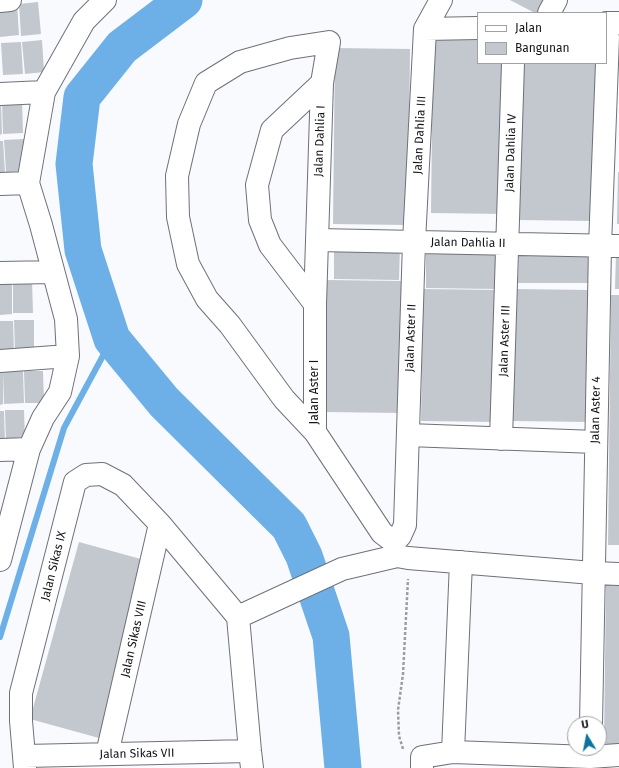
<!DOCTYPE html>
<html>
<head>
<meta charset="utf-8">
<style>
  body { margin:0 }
  #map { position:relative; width:619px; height:768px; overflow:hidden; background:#f8fafe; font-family:"Fira Sans",sans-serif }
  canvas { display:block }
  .legend { position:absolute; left:477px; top:12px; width:130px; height:52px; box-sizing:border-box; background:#fff; border:1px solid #a1a1a2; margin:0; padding:5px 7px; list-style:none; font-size:12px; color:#131417 }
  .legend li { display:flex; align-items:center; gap:8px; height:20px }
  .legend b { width:20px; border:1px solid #a1a1a2 }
  .north { position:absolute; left:567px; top:716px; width:40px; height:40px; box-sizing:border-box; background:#fff; border:1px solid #a1a1a2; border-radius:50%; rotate:350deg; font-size:11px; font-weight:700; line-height:16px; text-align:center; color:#131417 }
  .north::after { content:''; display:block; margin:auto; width:14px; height:18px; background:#0b739f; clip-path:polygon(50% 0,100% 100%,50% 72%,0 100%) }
</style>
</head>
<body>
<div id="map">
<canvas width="619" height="768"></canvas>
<ul class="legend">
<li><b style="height:5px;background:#fff"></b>Jalan</li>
<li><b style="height:11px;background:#c3c7ce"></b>Bangunan</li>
</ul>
<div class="north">U</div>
</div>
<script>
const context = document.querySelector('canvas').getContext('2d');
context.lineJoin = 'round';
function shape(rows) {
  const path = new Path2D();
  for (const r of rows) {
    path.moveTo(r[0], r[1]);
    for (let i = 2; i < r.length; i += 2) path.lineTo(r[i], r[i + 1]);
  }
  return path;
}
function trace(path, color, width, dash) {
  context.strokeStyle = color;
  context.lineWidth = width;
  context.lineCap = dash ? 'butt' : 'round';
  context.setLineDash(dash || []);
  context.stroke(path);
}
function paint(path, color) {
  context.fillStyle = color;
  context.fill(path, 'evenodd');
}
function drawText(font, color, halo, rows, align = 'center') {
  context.font = font + ' "Fira Sans",sans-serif';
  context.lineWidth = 4;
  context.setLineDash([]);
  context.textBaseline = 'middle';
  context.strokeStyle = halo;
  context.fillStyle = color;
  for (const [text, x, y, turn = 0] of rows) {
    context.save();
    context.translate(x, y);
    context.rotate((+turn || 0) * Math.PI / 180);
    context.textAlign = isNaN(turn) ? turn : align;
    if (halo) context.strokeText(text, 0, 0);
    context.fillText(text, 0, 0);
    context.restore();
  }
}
const stream = shape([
  [0,637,64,428,112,339]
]);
const river = shape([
  [184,0,122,47,82,97,74,164,83,250,112,339,164,402,289,526,304,556,331,636,343,768]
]);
const building = shape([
  [510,0,549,0,542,13,535,13],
  [38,2,41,34,21,36,19,4],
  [17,3,19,35,0,37,0,5],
  [433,38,478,38,478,63,508,63,506,214,431,213],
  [42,40,44,72,25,74,22,42],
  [21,42,23,74,3,75,1,43],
  [335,48,410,49,408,225,333,224],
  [520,63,595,63,594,221,519,220],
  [22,101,23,133,3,134,2,102],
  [0,102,1,102,2,134,0,135],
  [24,139,25,171,6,172,4,140],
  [0,141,3,141,5,173,0,173],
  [618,172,619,172,619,224,617,224],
  [334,245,400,246,399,280,334,279],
  [519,248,591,249,591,283,518,283],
  [426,249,496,250,496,289,426,288],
  [616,253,619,253,619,289,615,289],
  [327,280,402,281,401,413,326,412],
  [32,281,33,313,13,313,13,282],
  [12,282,12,314,0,315,0,283],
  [423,289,498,290,496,422,421,421],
  [514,289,589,290,588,422,513,421],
  [611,295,619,295,619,545,608,545],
  [14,320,34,320,34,351,15,352],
  [0,321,13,321,14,353,0,353],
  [23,371,24,403,4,404,3,372],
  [24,371,43,371,44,403,25,403],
  [3,372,3,404,0,405,0,373],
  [5,410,24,410,25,441,6,442],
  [0,411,4,411,5,443,0,443],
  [79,542,148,561,99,738,30,719],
  [606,581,619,581,619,745,604,744]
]);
const path = shape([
  [403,749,399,736,398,710,403,674,408,579]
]);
const minor = shape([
  [0,1,10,0],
  [549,13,556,0],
  [606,23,619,23],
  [425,29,478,28],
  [0,94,44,92],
  [0,184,28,183],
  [317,240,619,246],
  [0,273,53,272],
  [315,304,270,245,260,220,257,185,272,130,322,83],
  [0,361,68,356],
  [315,432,284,399,230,325,207,299,188,264,178,217,177,176,189,124,206,83,240,62,290,48,329,42,322,83,315,304,315,432,382,533,394,542],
  [408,435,596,442],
  [501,439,513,63],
  [0,450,29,449],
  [394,542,400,536,405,525,414,242,425,29,441,0],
  [0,560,29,449,43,418,60,392,68,356,66,319,41,225,28,183,44,92,84,21,105,0],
  [238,617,250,751,252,768],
  [591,724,600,246,608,37],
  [590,748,590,757,619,755],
  [453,752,461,562],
  [107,754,160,524],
  [25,756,250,751],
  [25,768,21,721,21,693,75,482,86,475,102,474,123,485,160,524,238,617,342,569,397,556,408,558,593,573,619,574],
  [422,768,422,757,453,752,590,757]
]);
const streetNames = [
  ["Jalan Dahlia III",420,135,-87],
  ["Jalan Dahlia I",320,141,-88],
  ["Jalan Dahlia IV",511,153,-88],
  ["Jalan Dahlia II",468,243,1],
  ["Jalan Aster II",411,338,-88],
  ["Jalan Aster III",505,341,-88],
  ["Jalan Aster I",315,392,-90],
  ["Jalan Aster 4",596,410,-89],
  ["Jalan Sikas IX",54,566,-76],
  ["Jalan Sikas VIII",134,639,-77],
  ["Jalan Sikas VII",137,754,-1]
];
trace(stream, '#6cb0e7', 6);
trace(river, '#6cb0e7', 37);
paint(building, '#c3c7ce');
trace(minor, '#6e7178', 24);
trace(path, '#9b9da0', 2.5, [3, 2]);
trace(minor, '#fff', 22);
drawText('12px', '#131417', '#fff', streetNames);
</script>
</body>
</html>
